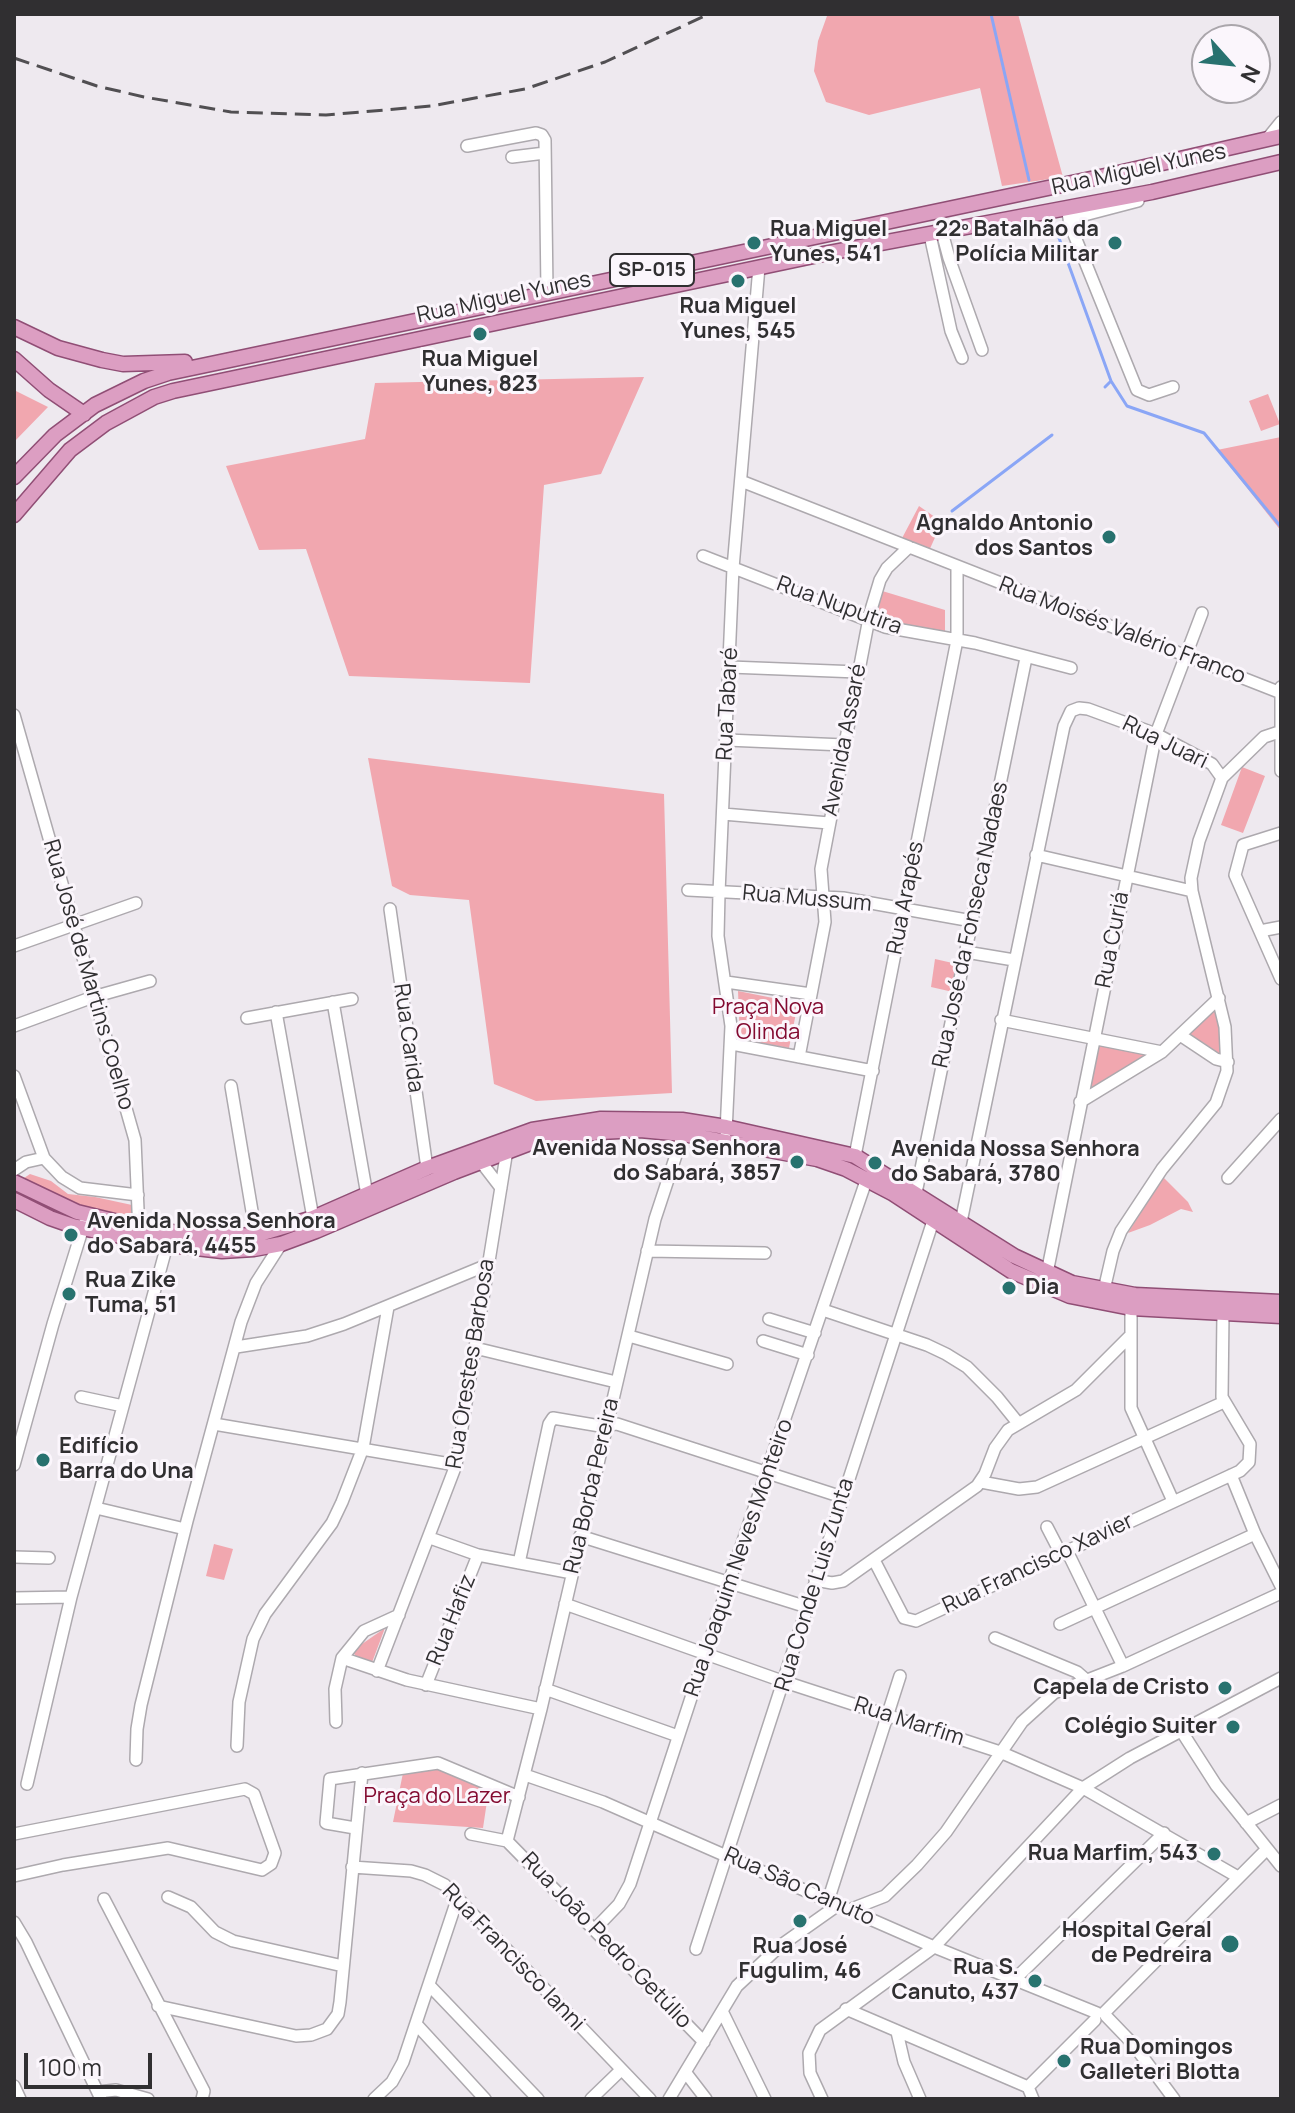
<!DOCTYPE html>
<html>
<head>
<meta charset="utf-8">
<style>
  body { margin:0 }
  #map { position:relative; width:1295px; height:2113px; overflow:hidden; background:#eee9ef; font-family:Manrope,sans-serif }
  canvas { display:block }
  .frame { position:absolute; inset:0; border:16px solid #302f31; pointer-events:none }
  .north { position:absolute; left:1191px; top:24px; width:80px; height:80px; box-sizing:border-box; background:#fbf6fc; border:2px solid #aaa6ab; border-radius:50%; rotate:117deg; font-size:22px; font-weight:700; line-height:32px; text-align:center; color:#302f31 }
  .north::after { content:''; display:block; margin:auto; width:28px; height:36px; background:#28726f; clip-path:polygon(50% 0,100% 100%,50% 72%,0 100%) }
  .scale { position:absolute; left:24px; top:2053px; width:128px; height:36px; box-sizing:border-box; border:4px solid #302f31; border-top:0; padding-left:10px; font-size:24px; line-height:28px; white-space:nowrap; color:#302f31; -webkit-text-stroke:6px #fbf6fc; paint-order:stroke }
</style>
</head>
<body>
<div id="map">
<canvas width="1295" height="2113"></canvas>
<div class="frame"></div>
<div class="north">N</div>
<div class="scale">100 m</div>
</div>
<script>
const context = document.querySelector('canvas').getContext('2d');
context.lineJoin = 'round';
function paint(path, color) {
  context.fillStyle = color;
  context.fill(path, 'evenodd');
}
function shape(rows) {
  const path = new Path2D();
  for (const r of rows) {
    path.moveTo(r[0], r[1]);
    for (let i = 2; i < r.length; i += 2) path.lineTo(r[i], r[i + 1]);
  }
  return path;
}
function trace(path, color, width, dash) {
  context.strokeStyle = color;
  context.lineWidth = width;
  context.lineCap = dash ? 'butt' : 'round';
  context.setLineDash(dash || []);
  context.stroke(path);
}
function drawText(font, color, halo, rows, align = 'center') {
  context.font = font + ' Manrope,sans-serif';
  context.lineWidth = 6;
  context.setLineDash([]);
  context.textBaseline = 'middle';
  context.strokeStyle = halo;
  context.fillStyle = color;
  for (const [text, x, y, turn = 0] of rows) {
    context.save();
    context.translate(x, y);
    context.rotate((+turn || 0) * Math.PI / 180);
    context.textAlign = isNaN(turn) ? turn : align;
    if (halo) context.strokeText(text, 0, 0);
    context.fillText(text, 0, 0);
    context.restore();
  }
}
const green = shape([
  [825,14,1018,14,1063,177,1002,186,980,88,869,115,826,102,814,71,818,41,827,16],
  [644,377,601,474,544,485,530,683,349,676,306,549,259,550,226,466,365,439,375,383],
  [14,390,48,407,14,442],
  [1268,394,1280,424,1261,431,1249,401],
  [1281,437,1281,531,1217,450],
  [919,506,942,522,928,553,900,542],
  [879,590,945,610,945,632,874,619],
  [368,758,664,794,672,1093,536,1101,494,1084,469,900,410,895,392,886],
  [1242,767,1265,776,1243,833,1221,825],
  [935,959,957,964,953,992,931,987],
  [738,991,798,1003,789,1048,740,1039],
  [1217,1004,1223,1058,1204,1043,1185,1034],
  [1096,1042,1153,1055,1086,1096],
  [30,1174,51,1181,68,1194,95,1197,132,1205,131,1222,89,1211,21,1180],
  [1163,1177,1188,1202,1193,1212,1181,1209,1150,1225,1128,1233],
  [214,1544,233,1549,224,1580,206,1576],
  [385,1628,371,1665,359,1660,352,1651],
  [439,1769,489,1788,483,1828,393,1822,403,1773]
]);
const stream = shape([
  [991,14,1029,180],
  [1055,227,1111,381,1105,387],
  [1111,381,1127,406,1204,433,1281,527],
  [952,511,1052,435]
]);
const minor = shape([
  [1268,138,1281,122],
  [467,146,536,133,542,135,545,140,547,291],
  [512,157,545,153],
  [1067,209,1071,227,1137,390,1149,395,1173,387],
  [1069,219,1138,201],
  [942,232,949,258,982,350],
  [930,235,951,331,962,358],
  [741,481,1281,693],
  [703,556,885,627,975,643,1071,668],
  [730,667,858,672],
  [1281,687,1281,771],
  [14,715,135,1140,139,1233],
  [727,740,844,745],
  [1222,778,1264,737,1279,732],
  [723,814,829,823],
  [1281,833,1243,845,1235,875,1281,979],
  [1036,855,1192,891],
  [688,890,843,898,972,921],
  [390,909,427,1168],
  [1260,931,1281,927],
  [14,946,136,903],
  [966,952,1014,960],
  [726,982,811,994],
  [333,1002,367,1195],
  [276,1012,313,1218],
  [247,1018,352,999],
  [1001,1020,1162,1052],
  [14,1026,93,997,150,981],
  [1180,1035,1216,1059,1228,1062],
  [732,1044,873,1071],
  [799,1057,825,922,821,869,870,613,880,580,887,568,909,547],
  [14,1076,44,1158,62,1177,80,1188,138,1195],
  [231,1086,256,1235],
  [1080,1102,1162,1052,1219,998],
  [726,1132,731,1026,718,936,719,893,733,568,759,267],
  [855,1156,957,640,957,567],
  [481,1162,501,1188],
  [14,1170,26,1162,44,1158],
  [1228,1178,1281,1119],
  [916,1193,1026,658],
  [961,1222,1064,726,1071,711,1079,708,1088,709,1156,734,1212,764,1222,778,1199,841,1191,878,1192,891,1225,1027,1227,1071,1216,1103,1162,1169,1121,1231,1113,1251,1104,1290],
  [647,1251,765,1253],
  [1047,1273,1156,734,1202,613],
  [1131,1308,1131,1408,1173,1501],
  [823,1310,927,1345,946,1354,967,1367,997,1397,1018,1423],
  [769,1319,815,1333],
  [629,1336,727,1364],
  [763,1341,808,1355],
  [236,1347,307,1336,344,1324,487,1265],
  [475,1348,616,1382],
  [81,1397,123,1406],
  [214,1424,456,1465],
  [14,1465,53,1324,84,1224],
  [1231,1475,1255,1534,1281,1586],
  [981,1482,1019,1489,1037,1487,1224,1402],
  [96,1508,185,1529],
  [1047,1527,1061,1554],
  [580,1536,807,1607],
  [430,1538,478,1555,572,1573],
  [1067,1551,1123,1666],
  [14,1557,49,1558],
  [874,1560,904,1618,916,1621,1240,1471,1249,1462,1250,1444,1222,1397,1223,1313],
  [519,1563,549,1424,553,1418,600,1426,617,1424,842,1497],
  [815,1580,832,1583,843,1581,977,1486,985,1474,995,1448,1008,1430,1076,1390,1129,1337],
  [14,1598,71,1597],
  [565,1604,785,1682,1000,1752,1083,1788,1238,1877],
  [1060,1624,1255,1534],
  [995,1638,1077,1672,1085,1679],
  [342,1658,407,1680,541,1709],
  [377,1671,456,1465,507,1150],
  [426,1685,478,1555],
  [545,1689,678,1736],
  [336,1722,335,1689,342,1658,364,1631,399,1615],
  [1182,1732,1216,1785,1281,1866],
  [237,1746,239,1702,253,1639,265,1614,332,1523,342,1502,363,1448,388,1307],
  [136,1760,137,1729,141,1705,187,1521,241,1322,256,1283,281,1244],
  [525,1775,603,1802,934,1947,1097,2013],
  [27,1784,71,1597,167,1245],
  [1246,1823,1281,1805],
  [355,1828,326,1823,330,1779,438,1763,519,1797],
  [14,1834,245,1789,254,1794,275,1853,271,1864,262,1870,168,1848,63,1865,14,1876],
  [471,1834,507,1841],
  [507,1841,541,1709,655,1219,683,1134],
  [507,1841,704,2042],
  [352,1867,411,1871,425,1875,445,1885,650,2099],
  [168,1897,191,1907,215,1932,233,1941,343,1966],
  [104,1899,204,2091,202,2099],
  [828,1901,900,1676],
  [849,1910,885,1896,917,1865,946,1832,1022,1722,1054,1693,1123,1666,1281,1593],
  [14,1922,26,1942,101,2099],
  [595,1929,619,1904,630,1884,729,1582,867,1178],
  [696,1949,933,1221],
  [1014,1980,1164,1833],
  [430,1986,538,2099],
  [158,2006,296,2036,311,2035,327,2029,338,2014,340,2002,362,1773],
  [846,2009,1028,2087],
  [722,2011,765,2099],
  [1104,2013,1266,1850],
  [1106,2016,1133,2044,1174,2099],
  [417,2025,485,2099],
  [897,2032,904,2062,920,2099],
  [686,2073,706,2099],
  [14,2086,20,2099],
  [1028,2087,1095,2020],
  [1028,2087,1033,2099],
  [98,2092,116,2090,148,2099],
  [374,2099,392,2082,403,2062,457,1900],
  [591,2099,621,2070],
  [669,2099,737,1986,780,1946,838,1905],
  [822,2099,810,2073,809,2053,820,2030,934,1947,1083,1788,1130,1758,1281,1678]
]);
const major = shape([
  [14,327,58,348,102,360,123,364,185,362],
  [14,359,49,390,84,414],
  [14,477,55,435,95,405,144,381,168,373,1105,176,1281,136],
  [14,515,70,450,106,423,154,397,173,391,823,254,1152,192,1281,162],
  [14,1182,77,1212,139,1227,204,1237,256,1235,313,1218,427,1168,532,1130,601,1119,682,1120,726,1127,855,1156,1014,1256,1072,1283,1135,1295,1281,1302],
  [14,1200,50,1218,73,1226,153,1243,222,1251,254,1249,281,1244,316,1231,454,1172,533,1142,600,1132,640,1130,683,1134,817,1159,846,1169,892,1193,1011,1271,1070,1296,1131,1308,1281,1316]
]);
const rail = shape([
  [14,58,97,86,144,97,231,112,326,115,431,106,525,89,605,62,709,14]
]);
const markers = [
  [754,243,8,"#28726f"],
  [1115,243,8,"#28726f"],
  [738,281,8,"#28726f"],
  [480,334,8,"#28726f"],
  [1109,537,8,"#28726f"],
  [797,1162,8,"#28726f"],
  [875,1163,8,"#28726f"],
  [71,1235,8,"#28726f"],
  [1009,1288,8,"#28726f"],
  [69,1294,8,"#28726f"],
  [43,1460,8,"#28726f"],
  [1225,1688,8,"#28726f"],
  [1233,1727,8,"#28726f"],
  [1214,1854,8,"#28726f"],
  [800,1921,8,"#28726f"],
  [1230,1944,10,"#28726f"],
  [1035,1981,8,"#28726f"],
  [1064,2061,8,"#28726f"]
];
const shields = [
  [652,270,84]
];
const shieldNames = [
  ["SP-015",652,270]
];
const streetNames = [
  ["Rua Miguel Yunes",1139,170,-12],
  ["Rua Miguel Yunes",504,298,-12],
  ["Rua Nuputira",839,606,20],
  ["Rua Moisés Valério Franco",1122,631,21],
  ["Rua Tabaré",728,704,-87],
  ["Avenida Assaré",845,740,-79],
  ["Rua Juari",1165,743,26],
  ["Rua Arapés",906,898,-79],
  ["Rua Mussum",807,899,5],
  ["Rua José da Fonseca Nadaes",971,925,-78],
  ["Rua Curiá",1113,940,-79],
  ["Rua José de Martins Coelho",88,975,74],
  ["Rua Carida",408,1038,82],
  ["Rua Orestes Barbosa",471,1364,-81],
  ["Rua Borba Pereira",592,1486,-77],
  ["Rua Joaquim Neves Monteiro",739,1558,-71],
  ["Rua Francisco Xavier",1038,1564,-25],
  ["Rua Conde Luis Zunta",815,1585,-73],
  ["Rua Hafiz",452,1620,-68],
  ["Rua Marfim",909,1722,18],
  ["Rua São Canuto",799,1887,24],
  ["Rua João Pedro Getúlio",606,1941,46],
  ["Rua Francisco Ianni",513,1958,46]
];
const poiNames = [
  ["Rua Miguel",770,230,"left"],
  ["Yunes, 541",770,255,"left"],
  ["22º Batalhão da",1099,230],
  ["Polícia Militar",1099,255],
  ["Rua Miguel",738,307,"center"],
  ["Yunes, 545",738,332,"center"],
  ["Rua Miguel",480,360,"center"],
  ["Yunes, 823",480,385,"center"],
  ["Agnaldo Antonio",1093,524],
  ["dos Santos",1093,549],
  ["Avenida Nossa Senhora",781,1149],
  ["do Sabará, 3857",781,1174],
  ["Avenida Nossa Senhora",891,1150,"left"],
  ["do Sabará, 3780",891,1175,"left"],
  ["Avenida Nossa Senhora",87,1222,"left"],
  ["do Sabará, 4455",87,1247,"left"],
  ["Rua Zike",85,1281,"left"],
  ["Tuma, 51",85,1306,"left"],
  ["Dia",1025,1288,"left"],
  ["Edifício",59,1447,"left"],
  ["Barra do Una",59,1472,"left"],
  ["Capela de Cristo",1209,1688],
  ["Colégio Suiter",1217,1727],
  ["Rua Marfim, 543",1198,1854],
  ["Hospital Geral",1212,1931],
  ["de Pedreira",1212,1956],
  ["Rua José",800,1947,"center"],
  ["Fugulim, 46",800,1972,"center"],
  ["Rua S.",1019,1968],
  ["Canuto, 437",1019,1993],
  ["Rua Domingos",1080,2048,"left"],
  ["Galleteri Blotta",1080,2073,"left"]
];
const parkNames = [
  ["Praça Nova",768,1008],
  ["Olinda",768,1033],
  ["Praça do Lazer",437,1797]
];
paint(green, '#f1a7af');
trace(stream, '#8aa6f6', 3);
trace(minor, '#ada9ae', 14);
trace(major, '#904e75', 17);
trace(minor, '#fff', 11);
trace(major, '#dc9ec2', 14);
trace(rail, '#514f52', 3, [16, 8]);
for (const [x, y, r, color] of markers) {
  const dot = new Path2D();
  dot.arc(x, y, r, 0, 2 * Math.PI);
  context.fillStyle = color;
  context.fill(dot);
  trace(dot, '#fbf6fc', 3);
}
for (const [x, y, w] of shields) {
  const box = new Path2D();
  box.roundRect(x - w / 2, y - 16, w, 32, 6);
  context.fillStyle = '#fbf6fc';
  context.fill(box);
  trace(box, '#302f31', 2);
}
drawText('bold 20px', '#302f31', null, shieldNames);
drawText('22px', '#302f31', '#fbf6fc', streetNames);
drawText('bold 22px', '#302f31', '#fbf6fc', poiNames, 'right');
drawText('22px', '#830a30', '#fbf6fc', parkNames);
</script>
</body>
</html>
